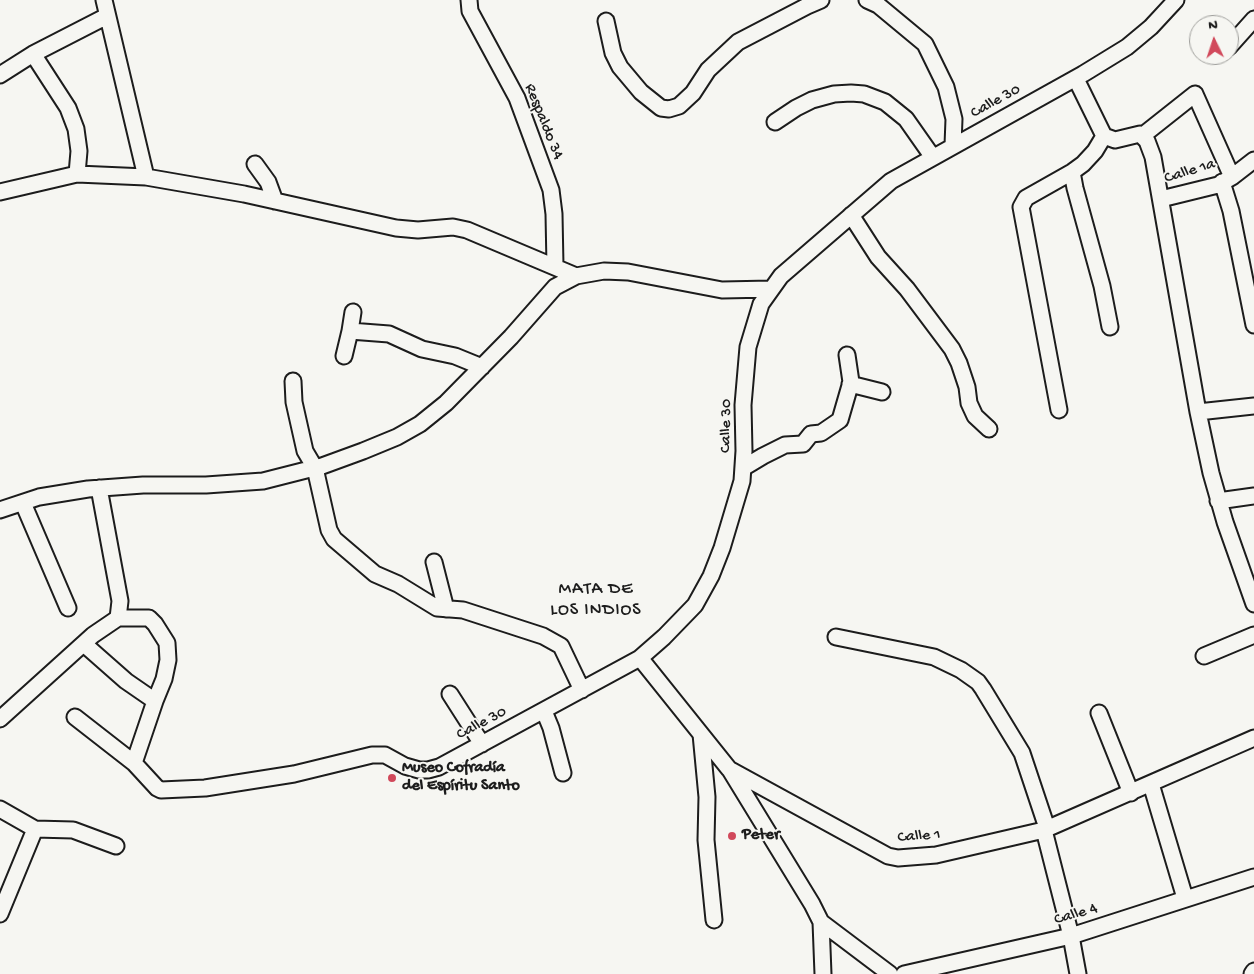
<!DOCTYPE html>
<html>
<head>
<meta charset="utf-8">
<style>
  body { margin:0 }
  #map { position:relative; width:1254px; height:974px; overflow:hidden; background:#f6f6f2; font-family:"Gochi Hand",sans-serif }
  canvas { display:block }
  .north { position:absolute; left:1189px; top:15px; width:50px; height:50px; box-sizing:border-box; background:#f6f6f2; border:1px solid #9f9f9c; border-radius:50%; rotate:356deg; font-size:14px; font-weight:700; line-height:20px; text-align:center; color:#1c1c1c }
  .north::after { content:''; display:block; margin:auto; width:18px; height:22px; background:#d1495b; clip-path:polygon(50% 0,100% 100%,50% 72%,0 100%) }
</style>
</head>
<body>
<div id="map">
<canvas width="1254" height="974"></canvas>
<div class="north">N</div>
</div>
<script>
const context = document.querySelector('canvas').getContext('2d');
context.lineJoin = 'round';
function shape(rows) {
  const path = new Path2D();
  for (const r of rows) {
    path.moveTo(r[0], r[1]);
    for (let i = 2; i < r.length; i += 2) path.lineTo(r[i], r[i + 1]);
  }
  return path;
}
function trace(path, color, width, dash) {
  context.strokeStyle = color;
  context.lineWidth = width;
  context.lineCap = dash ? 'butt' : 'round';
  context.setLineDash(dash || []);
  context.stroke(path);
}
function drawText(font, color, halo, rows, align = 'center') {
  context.font = font + ' "Gochi Hand",sans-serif';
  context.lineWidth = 4;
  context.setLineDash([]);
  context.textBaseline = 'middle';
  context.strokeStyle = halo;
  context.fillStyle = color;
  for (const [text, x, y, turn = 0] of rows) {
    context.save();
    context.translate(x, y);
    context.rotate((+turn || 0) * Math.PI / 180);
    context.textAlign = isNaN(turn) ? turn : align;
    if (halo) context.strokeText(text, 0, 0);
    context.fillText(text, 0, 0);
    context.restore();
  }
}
const minor = shape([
  [104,0,146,177],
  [469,0,470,11,517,98,551,190,554,214,555,266],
  [867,0,878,5,925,44,946,87,954,119,953,145],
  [606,21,613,53,620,67,641,92,661,108,669,109,679,106,693,93,708,70,738,42,807,6,821,0],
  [1229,47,1254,19],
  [0,75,33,54,107,16],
  [1076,79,1104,136,1115,140,1140,134,1147,141,1153,157,1198,412,1211,473,1225,522,1254,604],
  [775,122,796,108,812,100,834,94,851,93,864,94,885,102,906,119,932,156],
  [1142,136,1195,94,1232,177],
  [255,164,268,182,275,201],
  [1072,172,1075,188,1102,286,1110,327],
  [77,174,146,177,244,194,396,228,418,230,453,227,467,230,576,276],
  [1222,182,1231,211,1254,325],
  [0,192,77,174,79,151,76,129,68,108,33,54],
  [1161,199,1218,185,1232,177,1254,160],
  [851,215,878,257,907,289,952,349,959,363,967,387,969,403,975,416,989,429],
  [353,312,350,331,389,334,422,349,455,356,482,367],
  [344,356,350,331],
  [293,381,294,402,305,451,315,468,329,530,334,539,375,574,398,584,437,608,463,610,543,636,561,646,582,690],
  [850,384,882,392],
  [1059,410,1021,207,1026,198,1072,172,1083,164,1095,151,1104,136],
  [1198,412,1254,406],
  [743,468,763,456,785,445,803,444,811,434,821,433,840,420,851,382,847,355],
  [1218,501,1254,496],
  [23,503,68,608],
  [0,510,39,497,88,489,143,485,206,485,263,481,322,466,363,451,397,437,420,424,446,403,511,337,555,287,576,276,604,271,628,272,722,290,771,289],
  [434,562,446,609],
  [836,637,934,657,961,670,978,682,983,689,1022,753,1047,828],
  [84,644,126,681,155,701,164,679,168,660,167,643,155,624,149,618,118,618],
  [1204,656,1254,635],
  [640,658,729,769,888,856,898,858,936,855,1044,830,1254,738],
  [450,694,482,744],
  [544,711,551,728,563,773],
  [1099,713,1131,793],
  [75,717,134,763,155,701],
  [0,719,93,635,118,618,120,601,99,488],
  [701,734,707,797,706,840,714,920],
  [134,763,157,788,161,790,205,788,294,774,372,755,385,755,405,766,419,770,428,770,439,767,640,658,664,637,695,605,711,576,722,548,742,481,744,451,743,405,748,347,761,304,781,276,891,181,1083,74,1127,47,1151,27,1176,0],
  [730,770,812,904,821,922,890,974],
  [1151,784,1185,898],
  [0,809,35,829,73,830,116,846],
  [1044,830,1071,936,1078,974],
  [0,914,35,829],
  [821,922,823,974],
  [904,974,1071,936,1254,877],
  [1252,974,1254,971]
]);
const markers = [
  [392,778,5,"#d1495b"],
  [732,836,5,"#d1495b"]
];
const streetNames = [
  ["Calle 30",996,102,-29],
  ["Respaldo 34",543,122,68],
  ["Calle 1a",1190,172,-17],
  ["Calle 30",727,426,-89],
  ["Calle 30",482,724,-28],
  ["Calle 1",919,837,-4],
  ["Calle 4",1076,915,-16]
];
const poiNames = [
  ["Museo Cofradía",402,769],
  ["del Espíritu Santo",402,787],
  ["Peter",742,836]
];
const neighbourhoodNames = [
  ["MATA DE",596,590],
  ["LOS INDIOS",596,611]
];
trace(minor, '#1c1c1c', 19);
trace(minor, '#f6f6f2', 15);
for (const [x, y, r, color] of markers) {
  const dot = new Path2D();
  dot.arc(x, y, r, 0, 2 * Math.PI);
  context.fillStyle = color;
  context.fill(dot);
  trace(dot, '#f6f6f2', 2);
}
drawText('16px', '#1c1c1c', '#f6f6f2', streetNames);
drawText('bold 16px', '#1c1c1c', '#f6f6f2', poiNames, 'left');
context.letterSpacing = '1px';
drawText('18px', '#1c1c1c', '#f6f6f2', neighbourhoodNames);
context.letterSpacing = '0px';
</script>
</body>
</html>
